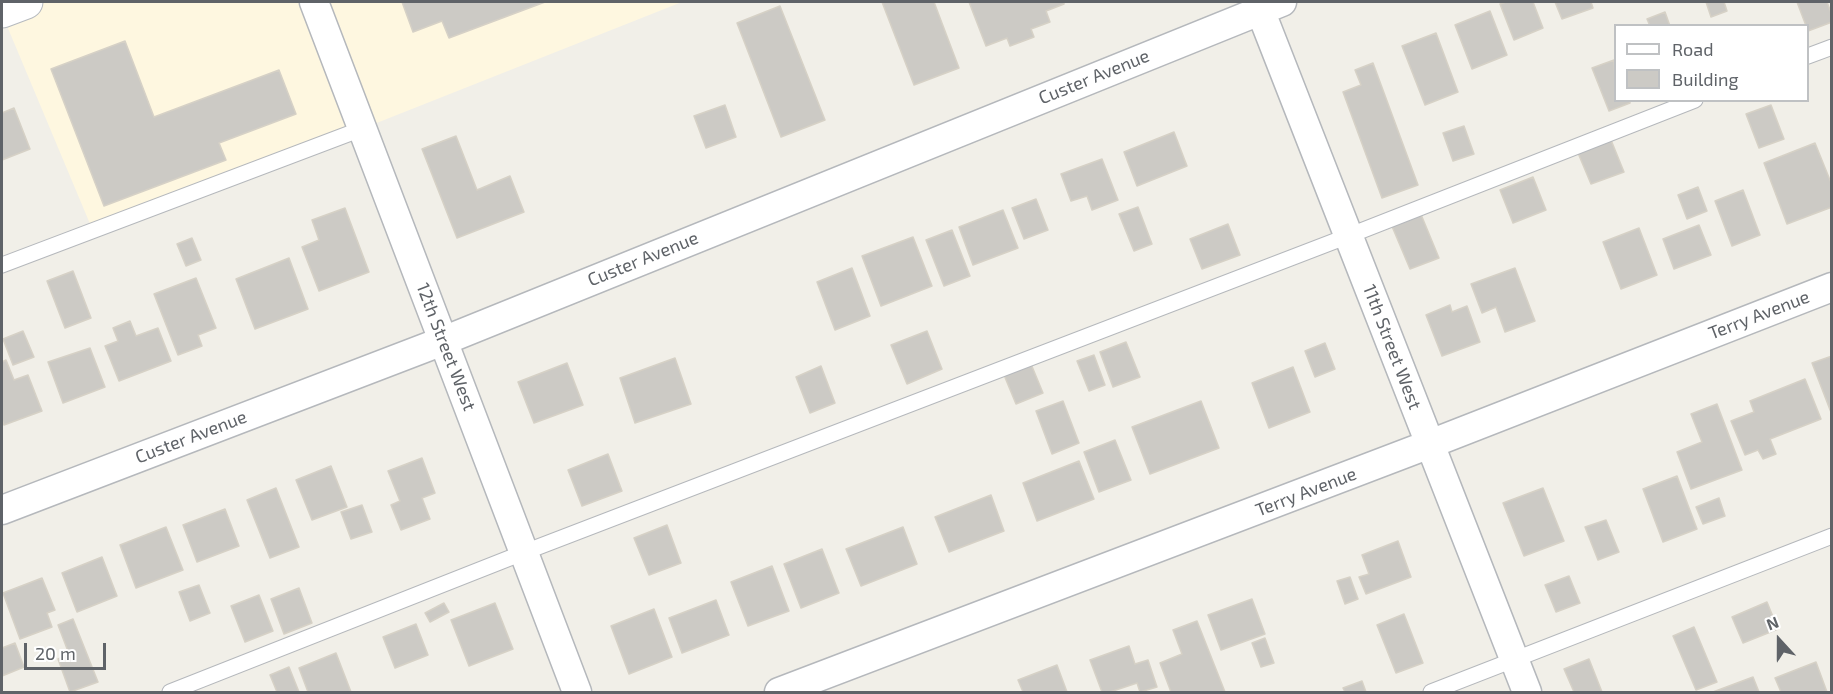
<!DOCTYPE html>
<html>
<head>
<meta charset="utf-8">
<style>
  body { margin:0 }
  #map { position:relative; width:1833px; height:694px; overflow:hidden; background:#f1efe8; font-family:"Exo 2",sans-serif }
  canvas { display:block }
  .frame { position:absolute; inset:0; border:3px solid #5f6368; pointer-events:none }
  .legend { position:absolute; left:1614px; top:24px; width:195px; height:78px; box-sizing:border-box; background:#fff; border:2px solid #bfc1c3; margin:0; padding:8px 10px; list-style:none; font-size:18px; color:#5f6368 }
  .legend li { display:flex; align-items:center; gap:12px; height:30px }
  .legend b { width:30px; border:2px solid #bfc1c3 }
  .north { position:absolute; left:1749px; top:610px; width:60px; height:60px; -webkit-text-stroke:4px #fff; paint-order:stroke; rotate:339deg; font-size:16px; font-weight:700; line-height:24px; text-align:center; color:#5f6368 }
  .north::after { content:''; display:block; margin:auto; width:21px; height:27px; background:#5f6368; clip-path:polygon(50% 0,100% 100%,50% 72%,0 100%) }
  .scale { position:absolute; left:24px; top:643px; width:82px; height:27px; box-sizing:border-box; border:3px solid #5f6368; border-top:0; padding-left:8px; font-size:18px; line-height:21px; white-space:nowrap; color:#5f6368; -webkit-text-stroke:4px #fff; paint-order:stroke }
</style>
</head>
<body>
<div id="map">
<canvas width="1833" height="694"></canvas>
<div class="frame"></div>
<ul class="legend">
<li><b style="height:8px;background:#fff"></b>Road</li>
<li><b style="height:16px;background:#cccac5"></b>Building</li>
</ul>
<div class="north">N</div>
<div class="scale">20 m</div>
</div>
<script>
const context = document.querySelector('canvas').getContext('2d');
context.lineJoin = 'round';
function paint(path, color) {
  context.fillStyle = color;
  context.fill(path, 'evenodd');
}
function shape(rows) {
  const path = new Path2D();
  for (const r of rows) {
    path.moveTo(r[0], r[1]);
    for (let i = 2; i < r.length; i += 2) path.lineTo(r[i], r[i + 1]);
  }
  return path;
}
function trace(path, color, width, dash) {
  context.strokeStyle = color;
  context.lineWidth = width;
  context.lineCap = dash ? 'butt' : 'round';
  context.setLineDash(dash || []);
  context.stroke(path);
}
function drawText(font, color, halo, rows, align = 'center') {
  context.font = font + ' "Exo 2",sans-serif';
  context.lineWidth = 5;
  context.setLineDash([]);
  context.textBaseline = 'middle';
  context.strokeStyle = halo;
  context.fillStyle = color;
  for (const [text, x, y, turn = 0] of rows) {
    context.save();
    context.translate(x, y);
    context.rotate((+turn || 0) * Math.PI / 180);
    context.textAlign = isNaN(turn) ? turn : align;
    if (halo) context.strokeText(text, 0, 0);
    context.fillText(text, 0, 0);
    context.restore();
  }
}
const commercial = shape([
  [2,2,682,2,364,128,93,231,2,14]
]);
const building = shape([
  [402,2,545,2,449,38,442,21,413,32,402,2],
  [882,2,934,2,959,68,914,85,882,2],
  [969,2,1064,2,1064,4,1046,11,1050,22,1031,29,1034,37,1010,46,1007,38,986,46,969,2],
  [1506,2,1533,2,1543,28,1514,40,1500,4,1506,2],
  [1555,2,1591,2,1593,8,1562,19,1555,2],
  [1706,2,1724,2,1727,11,1711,17,1706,2],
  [1797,2,1827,2,1832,15,1832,22,1808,31,1797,2],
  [780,6,825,120,781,137,737,23,780,6],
  [1490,11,1507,55,1472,69,1455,25,1490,11],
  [1665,12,1670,26,1650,26,1647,19,1665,12],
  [1436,33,1458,92,1425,105,1402,46,1436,33],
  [125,41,154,117,279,70,296,114,219,143,226,160,104,206,51,69,125,41],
  [1614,60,1616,100,1630,100,1630,103,1609,111,1592,68,1614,60],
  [1373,63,1418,185,1382,198,1343,92,1361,85,1355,70,1373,63],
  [725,105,736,137,706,148,694,116,725,105],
  [1771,105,1784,139,1759,148,1746,114,1771,105],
  [14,108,30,149,2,160,2,113,14,108],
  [1464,126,1474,154,1453,161,1443,133,1464,126],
  [1174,132,1187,166,1137,186,1124,152,1174,132],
  [456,136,477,190,510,176,524,212,457,238,422,149,456,136],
  [1611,140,1624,172,1591,184,1578,153,1611,140],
  [1815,143,1832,185,1832,207,1787,224,1764,163,1815,143],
  [1102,159,1118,200,1092,210,1087,196,1071,201,1061,174,1102,159],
  [1533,177,1546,210,1513,223,1500,190,1533,177],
  [1698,187,1707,211,1687,219,1678,195,1698,187],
  [1743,190,1760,235,1732,246,1715,201,1743,190],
  [1036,199,1048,230,1024,239,1012,208,1036,199],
  [1138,207,1152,244,1134,251,1119,214,1138,207],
  [345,208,369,272,319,291,302,247,319,240,312,220,345,208],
  [1003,210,1018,248,973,265,959,227,1003,210],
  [1420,212,1439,258,1410,269,1391,224,1420,212],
  [1228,224,1240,255,1202,269,1190,239,1228,224],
  [1699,225,1711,255,1674,269,1663,239,1699,225],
  [1639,228,1657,275,1621,289,1603,242,1639,228],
  [952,230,970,276,944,286,926,240,952,230],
  [913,237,932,286,881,306,862,256,913,237],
  [192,238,201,260,186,266,177,244,192,238],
  [289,258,308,309,255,329,236,279,289,258],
  [852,268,870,316,835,330,817,282,852,268],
  [1515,268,1535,321,1505,332,1496,307,1482,313,1471,284,1515,268],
  [73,271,91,318,65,328,47,281,73,271],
  [196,278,216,328,198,335,202,346,178,355,154,294,196,278],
  [1450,305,1452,312,1467,306,1480,342,1442,356,1426,315,1450,305],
  [130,321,136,336,158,328,171,361,119,381,105,346,118,341,113,328,130,321],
  [23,331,34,357,13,365,3,339,23,331],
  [927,331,942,369,907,384,891,345,927,331],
  [1126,342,1140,377,1113,387,1100,352,1126,342],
  [1325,343,1335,369,1315,377,1305,351,1325,343],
  [90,348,105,387,63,403,48,362,90,348],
  [1094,355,1105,385,1089,391,1077,361,1094,355],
  [1832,356,1832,415,1812,363,1832,356],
  [675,358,691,404,635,423,620,378,675,358],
  [6,360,14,380,28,375,42,411,4,425,2,419,2,362,6,360],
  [567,363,583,405,534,423,518,382,567,363],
  [1031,364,1043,393,1016,404,1004,375,1031,364],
  [821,366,835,403,810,413,796,377,821,366],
  [1293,367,1310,412,1269,428,1252,383,1293,367],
  [1805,379,1821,419,1770,439,1776,454,1763,459,1758,450,1745,455,1731,421,1754,412,1750,401,1805,379],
  [1063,401,1079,443,1052,454,1036,411,1063,401],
  [1201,401,1219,448,1150,474,1132,427,1201,401],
  [1717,404,1742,470,1691,489,1677,452,1702,442,1691,414,1717,404],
  [1115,440,1131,480,1099,492,1084,452,1115,440],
  [608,454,622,491,582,506,568,470,608,454],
  [422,458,435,493,422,498,430,519,401,530,391,505,400,501,388,471,422,458],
  [1079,461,1094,499,1037,521,1023,483,1079,461],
  [331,466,347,507,312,520,296,480,331,466],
  [1677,476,1697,529,1663,542,1643,489,1677,476],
  [276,488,299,547,270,558,247,500,276,488],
  [1543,488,1564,541,1524,556,1503,503,1543,488],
  [991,495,1004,531,949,552,935,517,991,495],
  [1719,498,1725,516,1703,524,1696,507,1719,498],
  [362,505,372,532,351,539,341,512,362,505],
  [225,509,239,546,197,562,183,525,225,509],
  [1606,520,1619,552,1598,560,1585,527,1606,520],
  [667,525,681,563,649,575,634,538,667,525],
  [166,527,183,570,136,588,120,545,166,527],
  [903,527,917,564,861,586,846,549,903,527],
  [1398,541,1411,577,1366,594,1359,577,1369,574,1362,555,1398,541],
  [822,549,839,593,801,608,784,564,822,549],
  [102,557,117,596,77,612,62,573,102,557],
  [772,566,789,611,748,626,731,582,772,566],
  [1569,576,1580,603,1556,612,1545,585,1569,576],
  [1350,577,1358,599,1345,604,1337,581,1350,577],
  [42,578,55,610,47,613,52,627,20,639,3,593,42,578],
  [199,585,210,613,190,621,179,592,199,585],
  [299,588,312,623,284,634,271,599,299,588],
  [259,595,273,631,245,642,231,606,259,595],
  [1252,599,1265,634,1221,650,1208,615,1252,599],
  [716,600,729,635,682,653,669,618,716,600],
  [1767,602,1778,629,1743,643,1732,617,1767,602],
  [444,603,449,612,430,622,425,613,444,603],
  [495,603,513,649,469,666,451,620,495,603],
  [654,609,672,657,629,674,611,626,654,609],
  [1404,614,1423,663,1396,673,1377,625,1404,614],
  [73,619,98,682,70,692,58,659,69,654,58,625,73,619],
  [1197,621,1225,692,1171,692,1160,663,1182,654,1173,630,1197,621],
  [416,624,428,655,395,668,383,637,416,624],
  [1694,627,1717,682,1696,690,1673,636,1694,627],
  [1265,638,1274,663,1261,667,1252,643,1265,638],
  [15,643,24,667,2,676,2,648,15,643],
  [1129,646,1135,664,1148,660,1157,687,1140,692,1137,683,1110,692,1102,692,1090,660,1129,646],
  [336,653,351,692,308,692,299,668,336,653],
  [1589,659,1602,692,1574,692,1564,669,1589,659],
  [1816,662,1827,692,1781,692,1775,678,1816,662],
  [1057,665,1067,692,1023,692,1018,680,1057,665],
  [289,667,299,692,277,692,270,675,289,667],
  [1753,677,1759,692,1713,692,1753,677],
  [1362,681,1366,692,1345,692,1343,688,1362,681]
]);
const lane = shape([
  [1808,56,1832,47],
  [2,265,364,128],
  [170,692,525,552,1348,236,1695,100],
  [1431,692,1832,536]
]);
const street = shape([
  [314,2,577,692],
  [1257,2,1527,692],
  [2,510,443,341,1282,2],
  [779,692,1430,444,1832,287]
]);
const secondary = shape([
  [2,11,26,2]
]);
const streetNames = [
  ["Custer Avenue",1094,77,-22],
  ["Custer Avenue",643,259,-22],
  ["Terry Avenue",1759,315,-21],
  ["12th Street West",446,347,69],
  ["11th Street West",1392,347,69],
  ["Custer Avenue",191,437,-21],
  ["Terry Avenue",1306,492,-21]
];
paint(commercial, '#fef7e0');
paint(building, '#cccac5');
trace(building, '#d6d1c6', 1.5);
trace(lane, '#b5b8bc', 17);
trace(street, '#b5b8bc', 31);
trace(secondary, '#b6babf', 35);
trace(lane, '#fff', 15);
trace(street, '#fff', 28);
trace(secondary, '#fff', 33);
drawText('18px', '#5f6368', '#fff', streetNames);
</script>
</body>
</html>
